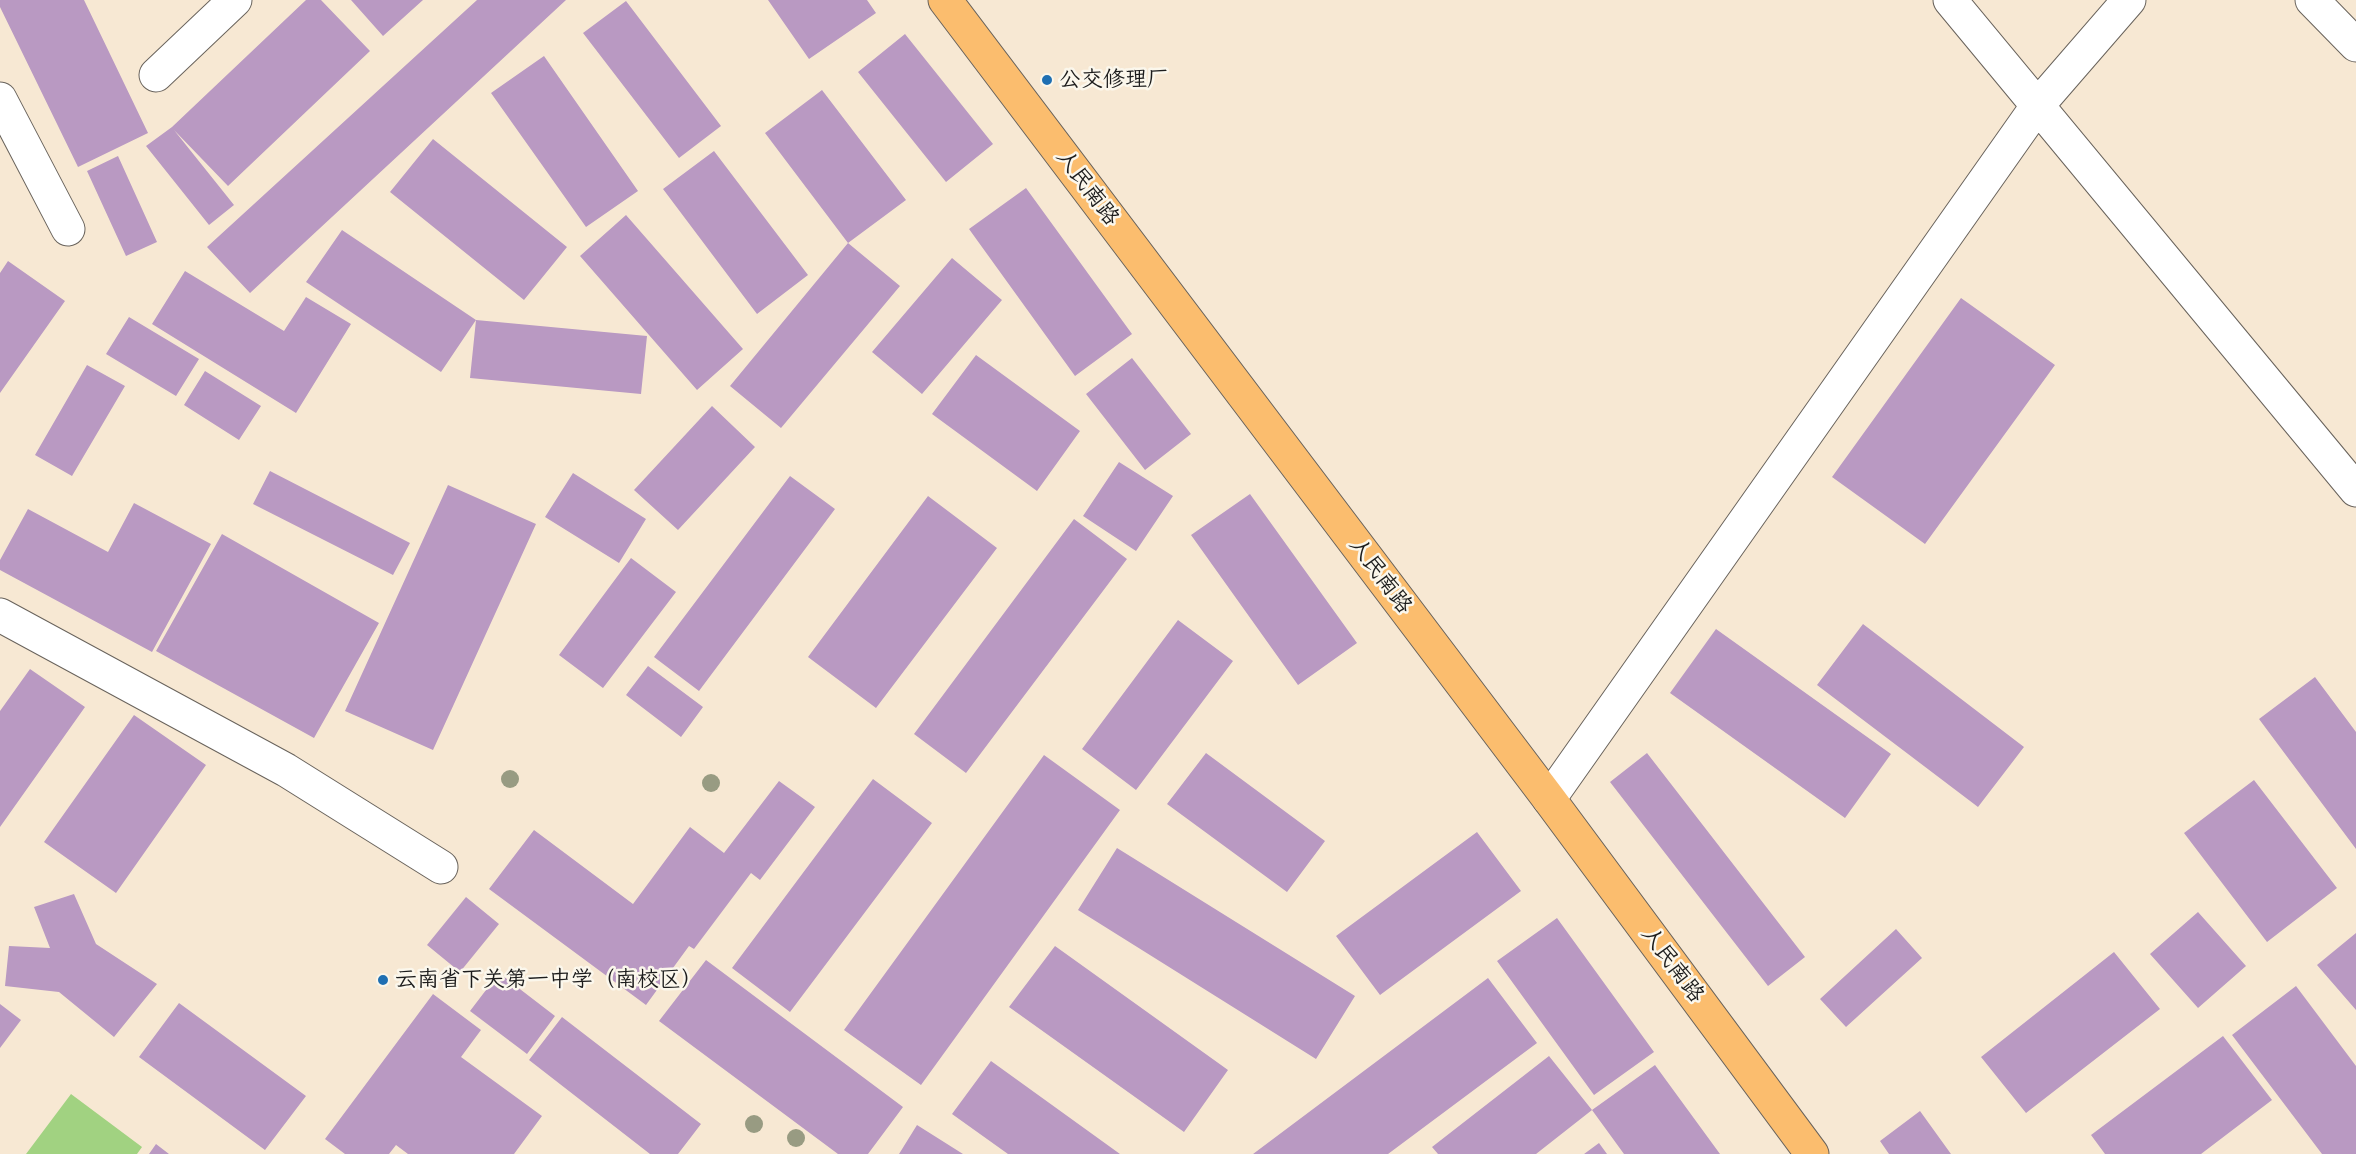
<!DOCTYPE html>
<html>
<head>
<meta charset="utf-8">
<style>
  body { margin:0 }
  canvas { display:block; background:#f7e8d3 }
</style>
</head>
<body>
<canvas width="2356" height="1154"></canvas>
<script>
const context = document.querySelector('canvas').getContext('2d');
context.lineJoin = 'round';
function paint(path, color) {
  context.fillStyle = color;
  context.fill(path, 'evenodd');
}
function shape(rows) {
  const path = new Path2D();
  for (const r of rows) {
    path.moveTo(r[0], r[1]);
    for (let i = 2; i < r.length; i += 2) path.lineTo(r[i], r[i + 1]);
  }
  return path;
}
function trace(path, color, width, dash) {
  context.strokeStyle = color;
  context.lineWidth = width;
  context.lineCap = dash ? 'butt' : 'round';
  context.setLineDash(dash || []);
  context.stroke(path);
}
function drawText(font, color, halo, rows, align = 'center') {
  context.font = font + ' Itim,"LXGW WenKai TC",sans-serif';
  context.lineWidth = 5;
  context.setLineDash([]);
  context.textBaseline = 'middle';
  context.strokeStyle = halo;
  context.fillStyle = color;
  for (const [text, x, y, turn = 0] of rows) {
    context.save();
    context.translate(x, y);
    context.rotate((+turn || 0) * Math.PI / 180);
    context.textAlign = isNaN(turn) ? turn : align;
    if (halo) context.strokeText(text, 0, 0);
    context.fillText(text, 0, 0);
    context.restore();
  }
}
const green = shape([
  [71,1094,142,1147,137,1154,26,1154]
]);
const building = shape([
  [0,0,84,0,148,133,78,167,0,7],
  [306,0,321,0,370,51,228,186,174,130,234,205,209,225,146,146,172,127],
  [351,0,423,0,383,36],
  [477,0,566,0,250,293,207,247],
  [768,0,867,0,876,13,809,59],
  [626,1,721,126,679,158,583,33],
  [905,34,993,144,946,182,858,72],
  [544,56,638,191,586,227,491,93],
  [822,90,906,200,848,243,765,133],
  [433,139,567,247,524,300,390,192],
  [714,151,808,275,757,314,663,189],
  [118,156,157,242,126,256,87,171],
  [1026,188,1132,334,1075,376,969,229],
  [626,215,743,349,697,390,580,256],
  [342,230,476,320,441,372,306,282],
  [848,243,900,286,781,428,730,386],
  [952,258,1002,300,922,394,872,352],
  [8,261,65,301,0,393,0,273],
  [185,271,284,331,306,297,351,324,296,413,152,324],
  [1961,298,2055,365,1925,544,1832,477],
  [129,317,199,359,176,396,106,354],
  [476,320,647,336,641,394,470,378],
  [976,355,1080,431,1037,491,932,414],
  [1132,358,1191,434,1145,470,1086,394],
  [87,365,125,386,72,476,35,455],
  [205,371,261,406,239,440,184,405],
  [712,406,755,447,678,530,634,490],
  [1119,462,1173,496,1136,551,1083,516],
  [270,471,410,543,393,575,253,504],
  [573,473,646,519,619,563,545,517],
  [790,476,835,509,699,691,654,657],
  [448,485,536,524,433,750,345,711],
  [1250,494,1357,643,1298,685,1191,535],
  [928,496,997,548,876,708,808,657],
  [134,503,211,544,152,652,0,570,0,560,28,509,108,552],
  [1074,519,1127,559,966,773,914,734],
  [222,534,379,623,314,738,156,651],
  [631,558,676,592,603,688,559,655],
  [1178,620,1233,661,1136,790,1082,749],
  [1863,624,2024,747,1978,807,1817,685],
  [1716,629,1891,754,1845,818,1670,693],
  [648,666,703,707,681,737,626,695],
  [30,669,85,707,0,827,0,711],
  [2315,677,2356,732,2356,849,2259,719],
  [134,715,206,765,116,893,44,842],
  [1206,753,1325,841,1287,892,1167,804],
  [1647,753,1805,957,1768,986,1610,782],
  [1044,755,1120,810,921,1085,844,1030],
  [873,779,932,823,790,1012,732,968],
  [2254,780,2337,888,2267,942,2184,833],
  [779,781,815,807,760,880,751,873,694,949,689,946,646,1005,489,889,534,830,633,904,690,827,724,853],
  [1477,832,1521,891,1380,995,1336,936],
  [1117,848,1355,996,1316,1059,1078,910],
  [74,894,96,944,157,984,114,1037,59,992,5,986,9,946,50,948,34,907],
  [466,897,499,924,460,972,427,945],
  [2198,912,2246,966,2198,1008,2150,954],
  [1557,918,1654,1052,1594,1095,1497,961],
  [1896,929,1922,958,1846,1027,1820,999],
  [2356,933,2356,1010,2317,965],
  [1055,946,1228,1070,1184,1132,1009,1007],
  [2114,952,2160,1009,2026,1113,1981,1057],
  [706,960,903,1107,868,1154,838,1154,659,1021],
  [499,973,555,1016,527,1054,470,1011],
  [1488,978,1537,1043,1388,1154,1253,1154],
  [2296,986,2356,1066,2356,1154,2322,1154,2232,1035],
  [433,994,481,1030,461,1057,542,1116,514,1154,408,1154,396,1145,389,1154,345,1154,325,1139],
  [179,1003,306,1096,265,1150,139,1057],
  [0,1004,21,1020,0,1048],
  [562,1017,701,1124,678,1154,650,1154,529,1060],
  [2223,1036,2272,1100,2201,1154,2105,1154,2091,1135],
  [1549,1056,1592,1110,1655,1065,1720,1154,1624,1154,1592,1110,1536,1154,1438,1154,1432,1147],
  [991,1061,1120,1154,1008,1154,952,1114],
  [1920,1111,1951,1154,1889,1154,1880,1141],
  [917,1125,963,1154,899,1154],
  [1599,1143,1607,1154,1584,1154],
  [156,1144,169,1154,149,1154]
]);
const minor = shape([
  [1950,0,2356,490],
  [2312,0,2356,45],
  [156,75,235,0],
  [0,99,68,229],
  [0,615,286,770,441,867],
  [1549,799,2038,105,2129,0]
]);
const major = shape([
  [945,0,1549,799,1812,1154]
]);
const trees = [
  [510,779],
  [711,783],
  [754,1124],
  [796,1138]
];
const markers = [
  [1047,80,6,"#1f6fb2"],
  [383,980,6,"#1f6fb2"]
];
const poiNames = [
  ["公交修理厂",1059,80],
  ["云南省下关第一中学（南校区）",395,980]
];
const streetNames = [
  ["人民南路",1087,188,53],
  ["人民南路",1380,576,53],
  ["人民南路",1672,965,53]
];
paint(green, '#a1d281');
paint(building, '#b999c2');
trace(minor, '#69635c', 35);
trace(major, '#69635c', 35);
trace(minor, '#fff', 33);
trace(major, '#fbbd6e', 33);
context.fillStyle = '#989b82';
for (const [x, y] of trees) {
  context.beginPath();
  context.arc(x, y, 9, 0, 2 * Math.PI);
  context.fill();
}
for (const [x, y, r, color] of markers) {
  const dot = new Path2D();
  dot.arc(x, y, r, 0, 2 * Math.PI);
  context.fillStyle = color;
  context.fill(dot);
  trace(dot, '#fbf7ec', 2);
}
drawText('22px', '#1c1c1c', '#fbf7ec', poiNames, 'left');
drawText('22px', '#1c1c1c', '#fbf7ec', streetNames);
</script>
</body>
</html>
